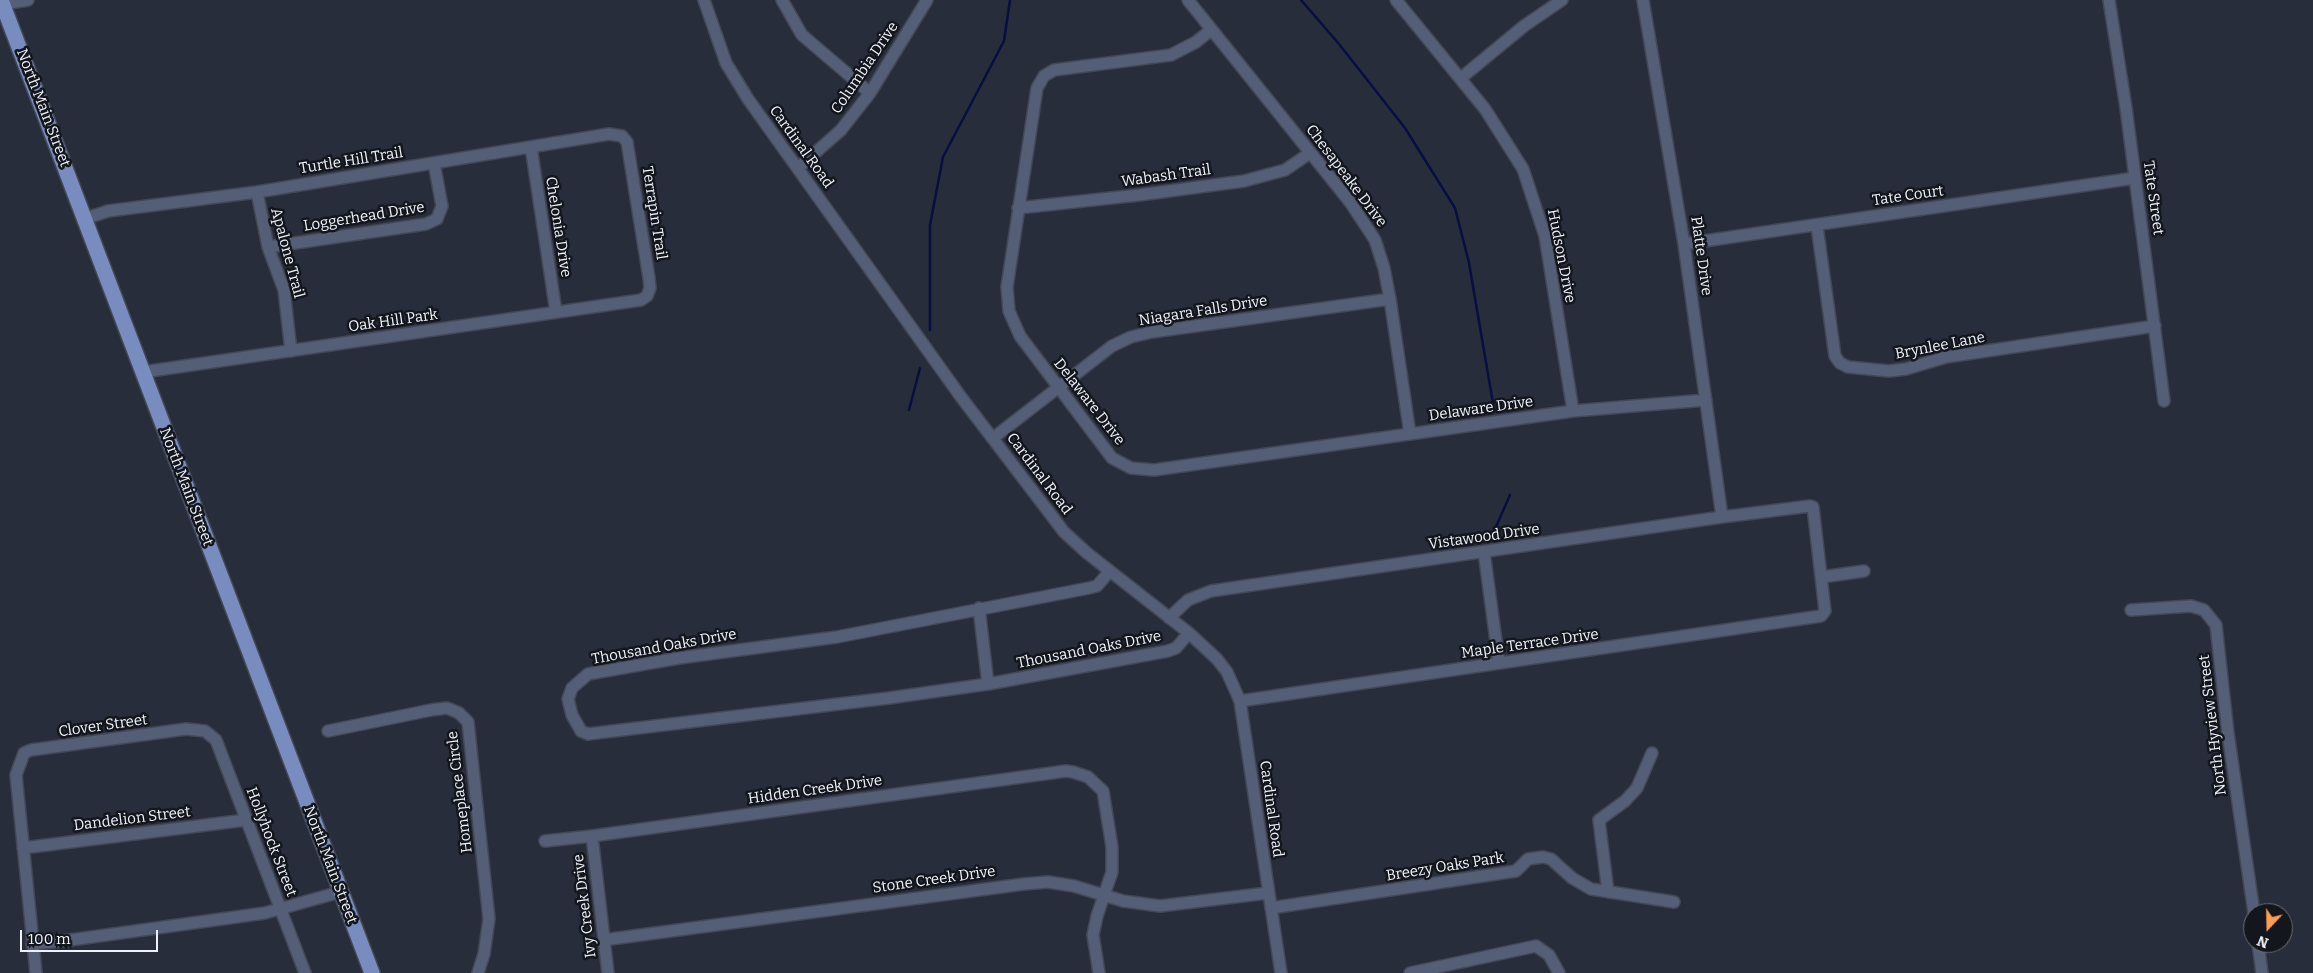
<!DOCTYPE html>
<html>
<head>
<meta charset="utf-8">
<style>
  body { margin:0 }
  #map { position:relative; width:2313px; height:973px; overflow:hidden; background:#282d3b; font-family:Bitter,serif }
  canvas { display:block }
  .north { position:absolute; left:2243px; top:903px; width:50px; height:50px; box-sizing:border-box; background:#13161c; border:1px solid #6a6e75; border-radius:50%; rotate:201deg; font-size:14px; font-weight:700; line-height:20px; text-align:center; color:#edf1fa }
  .north::after { content:''; display:block; margin:auto; width:18px; height:22px; background:#fb9e51; clip-path:polygon(50% 0,100% 100%,50% 72%,0 100%) }
  .scale { position:absolute; left:20px; top:930px; width:138px; height:22px; box-sizing:border-box; border:2px solid #edf1fa; border-top:0; padding-left:6px; font-size:15px; line-height:18px; white-space:nowrap; color:#edf1fa; -webkit-text-stroke:4px #13161c; paint-order:stroke }
</style>
</head>
<body>
<div id="map">
<canvas width="2313" height="973"></canvas>
<div class="north">N</div>
<div class="scale">100 m</div>
</div>
<script>
const context = document.querySelector('canvas').getContext('2d');
context.lineJoin = 'round';
function shape(rows) {
  const path = new Path2D();
  for (const r of rows) {
    path.moveTo(r[0], r[1]);
    for (let i = 2; i < r.length; i += 2) path.lineTo(r[i], r[i + 1]);
  }
  return path;
}
function trace(path, color, width, dash) {
  context.strokeStyle = color;
  context.lineWidth = width;
  context.lineCap = dash ? 'butt' : 'round';
  context.setLineDash(dash || []);
  context.stroke(path);
}
function drawText(font, color, halo, rows, align = 'center') {
  context.font = font + ' Bitter,serif';
  context.lineWidth = 5;
  context.setLineDash([]);
  context.textBaseline = 'middle';
  context.strokeStyle = halo;
  context.fillStyle = color;
  for (const [text, x, y, turn = 0] of rows) {
    context.save();
    context.translate(x, y);
    context.rotate((+turn || 0) * Math.PI / 180);
    context.textAlign = isNaN(turn) ? turn : align;
    if (halo) context.strokeText(text, 0, 0);
    context.fillText(text, 0, 0);
    context.restore();
  }
}
const stream = shape([
  [1301,0,1339,44,1405,128,1455,208,1469,263,1494,409],
  [930,330,930,225,943,157,1004,41,1010,0],
  [909,410,920,368],
  [1495,529,1510,495]
]);
const minor = shape([
  [704,0,726,63,748,99,961,397,1064,532,1087,553,1189,633,1217,659,1227,672,1240,701,1281,973],
  [782,0,802,35,870,93],
  [1188,0,1350,202,1375,240,1384,268,1390,299,1410,434],
  [1396,0,1485,109,1523,169,1545,236,1573,411],
  [1643,0,1684,244,1722,517],
  [2109,0,2126,108,2164,401],
  [3,4,28,0],
  [1211,30,1196,42,1171,55,1054,70,1044,76,1037,88,1007,287,1009,311,1020,336,1112,458,1131,468,1154,470,1573,411,1706,400],
  [1461,78,1524,26,1562,0],
  [531,147,556,312],
  [798,168,841,130,870,93,927,0],
  [257,192,268,247,284,290,291,351],
  [1018,208,1139,195,1244,181,1285,170,1310,153],
  [84,219,108,211,257,192,609,134,622,136,627,142,649,278,650,288,647,296,641,300,143,372],
  [1817,226,1835,356,1840,363,1848,367,1889,371,1906,369,1946,357,2155,326],
  [1684,244,2135,178],
  [268,247,426,224,437,219,442,206,434,163],
  [993,438,1112,346,1131,337,1152,332,1390,299],
  [1484,552,1499,663],
  [1110,571,1097,586,1089,588,837,637,679,658,588,674,572,688,568,699,572,715,581,731,588,734,889,698,988,684,1168,651,1176,648,1189,633],
  [1822,577,1864,571],
  [979,608,988,684],
  [2131,610,2191,606,2204,610,2216,625,2228,733,2254,913],
  [1169,618,1188,600,1211,591,1722,517,1810,506,1813,507,1825,611,1821,616,1240,701],
  [328,731,431,710,447,708,459,713,468,722,489,919,484,954,478,973],
  [592,836,608,973],
  [545,841,592,836,1066,771,1073,772,1088,777,1103,791,1112,847,1112,872,1097,916,1093,935,1099,973],
  [23,848,246,820],
  [1608,892,1599,820,1625,801,1637,788,1652,753],
  [1271,908,1516,871,1528,859,1543,857,1551,859,1572,878,1591,889,1674,902],
  [603,940,1024,884,1048,882,1074,886,1123,901,1160,906,1268,893],
  [2258,943,2262,973],
  [32,944,63,941,265,913,340,892],
  [36,973,16,775,24,753,31,750,186,729,205,731,216,740,305,973],
  [1410,973,1536,946,1549,955,1559,973]
]);
const major = shape([
  [1,0,372,973]
]);
const streetNames = [
  ["Columbia Drive",865,68,-56],
  ["North Main Street",43,108,69],
  ["Cardinal Road",801,147,54],
  ["Turtle Hill Trail",351,161,-9],
  ["Wabash Trail",1166,176,-8],
  ["Chesapeake Drive",1346,176,53],
  ["Tate Court",1908,196,-8],
  ["Tate Street",2153,198,82],
  ["Terrapin Trail",654,213,81],
  ["Loggerhead Drive",364,217,-9],
  ["Chelonia Drive",558,227,81],
  ["Apalone Trail",287,253,75],
  ["Hudson Drive",1561,256,79],
  ["Platte Drive",1701,256,82],
  ["Niagara Falls Drive",1203,311,-9],
  ["Oak Hill Park",393,321,-8],
  ["Brynlee Lane",1940,346,-11],
  ["Delaware Drive",1089,402,52],
  ["Delaware Drive",1481,409,-8],
  ["Cardinal Road",1039,474,53],
  ["North Main Street",186,487,69],
  ["Vistawood Drive",1484,537,-8],
  ["Maple Terrace Drive",1530,644,-8],
  ["Thousand Oaks Drive",664,647,-10],
  ["Thousand Oaks Drive",1089,650,-11],
  ["North Hyview Street",2213,725,-97],
  ["Clover Street",103,726,-8],
  ["Hidden Creek Drive",815,790,-8],
  ["Homeplace Circle",460,792,-97],
  ["Cardinal Road",1271,809,82],
  ["Dandelion Street",132,819,-7],
  ["Hollyhock Street",271,842,69],
  ["North Main Street",330,865,69],
  ["Breezy Oaks Park",1445,867,-9],
  ["Stone Creek Drive",934,880,-8],
  ["Ivy Creek Drive",585,906,-97]
];
trace(stream, '#060f40', 2.5);
trace(minor, '#444856', 14);
trace(major, '#444856', 18);
trace(minor, '#545e77', 11);
trace(major, '#798cbf', 15);
drawText('15px', '#edf1fa', '#13161c', streetNames);
</script>
</body>
</html>
